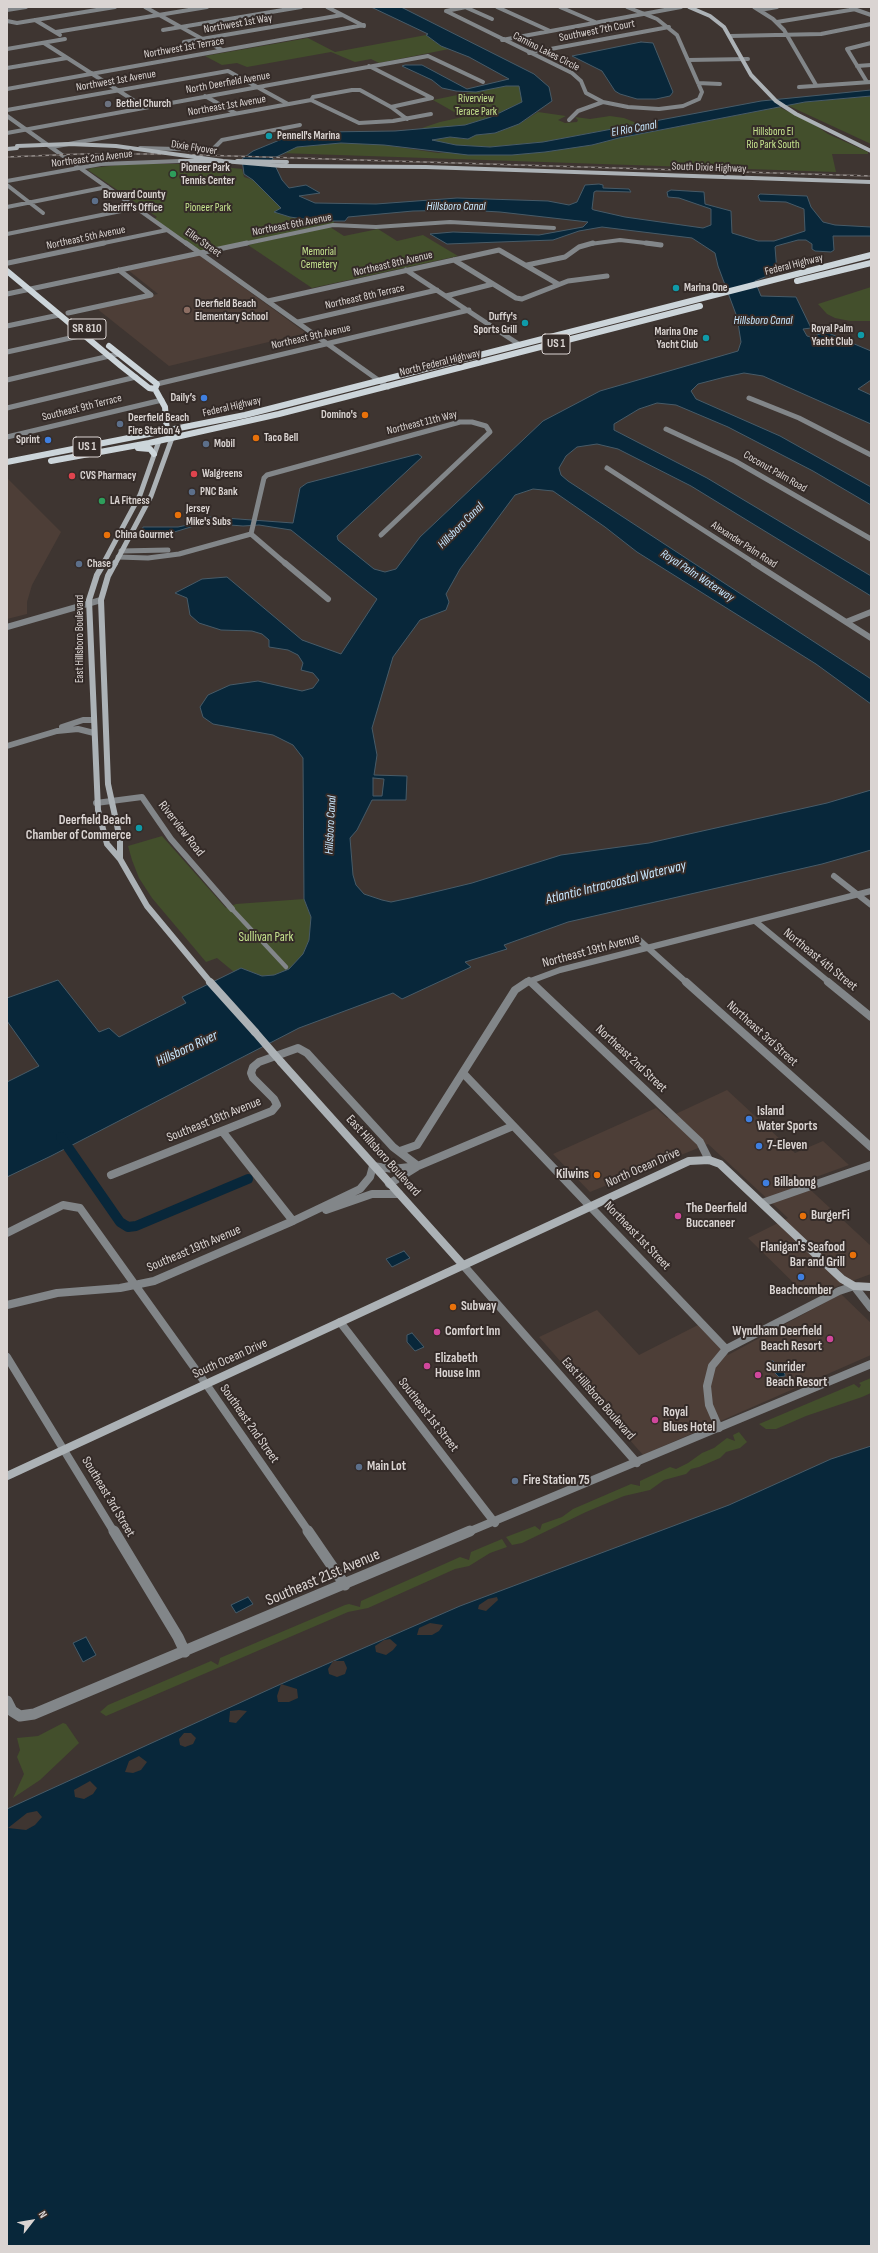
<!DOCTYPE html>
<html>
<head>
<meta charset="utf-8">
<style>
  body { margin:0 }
  #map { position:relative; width:878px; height:2253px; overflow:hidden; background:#3e3531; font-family:"Sofia Sans Condensed",sans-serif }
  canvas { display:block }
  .frame { position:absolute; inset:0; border:8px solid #dad4d2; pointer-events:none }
  .north { position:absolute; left:12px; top:2201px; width:40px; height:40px; -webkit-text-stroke:3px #342b28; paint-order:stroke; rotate:59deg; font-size:11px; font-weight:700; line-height:16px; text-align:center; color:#dad4d2 }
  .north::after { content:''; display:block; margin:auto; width:14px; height:18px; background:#dad4d2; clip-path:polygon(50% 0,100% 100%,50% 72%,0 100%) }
</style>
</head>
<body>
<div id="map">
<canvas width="878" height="2253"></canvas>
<div class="frame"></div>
<div class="north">N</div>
</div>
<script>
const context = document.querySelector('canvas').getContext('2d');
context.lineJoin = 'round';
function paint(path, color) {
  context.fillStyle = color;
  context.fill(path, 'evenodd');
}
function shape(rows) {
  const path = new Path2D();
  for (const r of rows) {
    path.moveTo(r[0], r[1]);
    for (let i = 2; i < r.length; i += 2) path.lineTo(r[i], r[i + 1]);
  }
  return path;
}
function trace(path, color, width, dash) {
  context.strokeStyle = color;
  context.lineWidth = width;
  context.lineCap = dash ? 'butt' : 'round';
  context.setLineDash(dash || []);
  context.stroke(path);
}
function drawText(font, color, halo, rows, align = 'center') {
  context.font = font + ' "Sofia Sans Condensed",sans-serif';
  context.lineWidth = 4;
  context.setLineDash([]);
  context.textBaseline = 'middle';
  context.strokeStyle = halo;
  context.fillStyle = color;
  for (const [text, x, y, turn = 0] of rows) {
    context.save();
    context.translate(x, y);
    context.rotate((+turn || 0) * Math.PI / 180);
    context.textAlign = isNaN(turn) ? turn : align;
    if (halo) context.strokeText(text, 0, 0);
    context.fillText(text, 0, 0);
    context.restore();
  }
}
const built = shape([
  [199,255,306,333,169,366,96,308,158,294,128,270],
  [7,478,61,532,32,585,27,602,27,614,7,619],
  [727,1090,795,1153,823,1141,849,1165,802,1182,871,1246,871,1274,808,1297,748,1238,788,1218,708,1144,590,1192,553,1154,656,1108,667,1118],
  [841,1294,871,1323,871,1355,643,1455,539,1337,597,1310,639,1355,698,1325,728,1355]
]);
const green = shape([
  [426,35,441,46,449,49,379,63,371,59,355,62,331,52,247,67,237,63,222,65,205,56,308,38,335,52],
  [515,83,520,87,522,102,491,117,465,125,416,130,440,122,463,117,433,100],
  [871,96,871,144,787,105,805,102],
  [779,107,815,125,828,134,868,152,868,154,832,154,836,172,280,153,297,147,341,143,384,145,438,153,592,145,619,138],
  [538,112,566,116,558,120,565,123,577,122,578,120,575,117,590,119,610,116,624,118,639,124,543,142,490,147,456,145,431,140,450,137,465,139,476,135,495,133,519,124],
  [128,164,194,164,242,169,244,177,253,180,290,217,317,221,335,220,333,224,199,253,153,220,157,217,88,170,91,168],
  [330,227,344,236,378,229,397,241,423,235,458,256,312,288,248,245],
  [871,287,871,321,850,321,835,318,827,314,818,304],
  [162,836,226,908,236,904,304,899,311,917,309,940,303,954,289,969,274,975,262,976,241,968,234,972,217,958,206,962,152,898,139,878,132,860,128,846],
  [871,1378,871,1393,862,1397,806,1416,776,1429,766,1429,759,1424,854,1384,859,1388,861,1385,859,1383],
  [739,1432,747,1442,740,1448,726,1452,720,1458,699,1467,691,1469,686,1474,664,1480,650,1490,624,1496,586,1512,522,1543,512,1545,506,1537,535,1526,540,1530,542,1524,562,1517,573,1509,631,1484,640,1486,640,1481,670,1467,676,1469,688,1463,702,1453,714,1448,727,1438,735,1441,733,1435],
  [502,1539,507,1547,490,1553,469,1566,455,1569,368,1608,348,1612,106,1716,100,1712,108,1705,211,1661,218,1665,220,1658,345,1605,349,1604,360,1607,361,1601,460,1557,469,1560,471,1552],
  [63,1723,66,1724,79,1743,40,1780,13,1798,24,1774,17,1757,20,1750,17,1738,38,1736]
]);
const water = shape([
  [371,7,401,7,534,74,549,87,552,101,519,124,495,133,476,135,468,139,450,137,432,140,456,145,490,147,543,142,761,101,871,90,871,96,805,102,619,138,592,145,545,152,512,155,468,155,384,145,341,143,297,147,272,159,282,180,289,188,306,185,320,193,299,196,315,203,376,204,457,198,548,201,569,205,577,202,585,185,599,184,603,185,603,188,629,189,631,192,596,191,594,192,592,209,594,210,625,217,703,228,711,225,711,209,679,198,668,197,667,192,671,190,704,192,705,204,731,211,732,233,758,241,774,241,805,231,804,209,786,202,760,201,758,196,760,194,807,196,811,207,823,222,835,225,871,227,871,236,833,236,834,250,831,252,815,251,812,249,812,244,806,240,798,240,776,246,775,247,777,272,755,281,761,296,796,297,811,328,803,329,807,336,811,337,826,332,871,351,871,380,858,389,871,395,871,424,763,376,744,373,725,377,698,384,691,391,696,399,780,436,871,487,871,505,813,471,728,427,676,405,657,403,639,409,614,424,614,430,707,478,871,576,871,596,691,486,618,449,597,444,577,447,566,456,559,468,561,475,568,481,871,679,871,704,816,664,637,552,605,527,553,491,533,489,515,495,460,569,446,594,449,602,446,610,420,620,393,657,372,728,377,755,374,775,407,776,406,800,372,800,357,830,350,838,353,875,356,885,364,894,382,900,391,902,410,898,472,883,561,855,649,843,827,803,871,790,871,850,822,864,568,922,504,945,507,949,465,962,471,967,402,999,393,993,299,1028,51,1156,7,1177,7,1082,39,1066,7,1021,7,998,58,980,99,1032,109,1028,119,1037,186,1003,182,997,241,968,262,976,274,975,289,969,303,954,309,940,311,917,304,899,303,758,293,745,273,735,213,724,203,717,200,707,208,695,230,685,258,681,302,691,313,688,319,680,313,673,301,670,303,663,298,655,288,650,269,647,269,640,262,634,252,631,221,630,199,623,190,615,187,598,175,593,202,579,227,577,302,640,341,654,377,599,291,530,259,525,243,526,204,523,171,533,142,531,143,527,178,527,202,522,204,518,211,517,293,523,300,488,307,483,418,454,422,457,337,536,338,540,374,569,385,572,396,569,420,537,543,421,600,391,738,351,741,342,737,317,718,266,715,253,692,238,602,227,579,231,553,240,447,244,430,234,453,232,539,235,583,227,588,222,500,212,465,210,413,211,348,217,345,221,317,221,290,217,274,212,281,208,253,180,244,174,242,159,253,151,287,137,324,132,395,131,465,125,491,117,522,102,519,86,506,86,476,92,456,91,442,88,432,80,404,67,402,66,405,65,422,65,467,89,509,79,469,57,441,46,426,35,428,34,371,7],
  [373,778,384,779,382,796,373,796,373,778],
  [641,42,653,43,673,92,670,96,656,99,637,99,620,94,615,91,602,71,572,56,641,42],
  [404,1251,410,1258,392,1267,386,1259,404,1251],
  [412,1333,424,1347,415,1351,407,1342,407,1335,412,1333],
  [769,1361,773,1361,785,1374,785,1376,779,1377,766,1364,769,1361],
  [871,1446,871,2246,7,2246,7,1809,281,1684,460,1606,729,1505,831,1459,871,1446],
  [248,1597,253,1604,236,1613,231,1605,248,1597],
  [86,1637,96,1655,83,1662,73,1643,86,1637]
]);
const pier = shape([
  [497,1597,498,1600,486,1611,478,1609,479,1605,488,1599],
  [430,1623,443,1625,439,1631,432,1635,417,1635,419,1628],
  [390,1639,397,1645,393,1650,386,1655,376,1652,375,1646,384,1640],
  [333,1661,344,1661,347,1668,345,1674,337,1677,329,1674,328,1669],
  [281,1684,297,1689,298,1698,289,1702,278,1702,277,1696],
  [239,1710,247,1711,236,1723,229,1722,230,1711],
  [184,1733,191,1733,196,1738,193,1744,185,1747,180,1745,179,1739],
  [139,1756,147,1762,141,1770,133,1773,125,1772,129,1761],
  [90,1781,97,1788,93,1794,84,1799,75,1797,74,1790],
  [37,1811,42,1817,35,1825,26,1830,8,1828,27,1813]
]);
const canal = shape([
  [61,1137,120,1222,128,1227,136,1226,248,1179]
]);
const pedestrian = shape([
  [232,909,286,967]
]);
const minorFar4 = shape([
  [145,7,222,50],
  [327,7,364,26],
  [465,7,492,19],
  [497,7,550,31],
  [560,7,595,22],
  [754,7,773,19,784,30,816,85],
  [851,8,871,15],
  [7,10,26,7],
  [760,10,777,7],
  [446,11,572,73,581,81,586,93,603,102,628,107,659,109,683,106,699,99,702,92,677,35,657,19,627,7],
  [446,11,466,7],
  [35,20,60,35],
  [7,21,17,23,115,7],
  [777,22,856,9],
  [163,30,301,7],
  [56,32,207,7],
  [731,36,821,34,871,24],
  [502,40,681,7],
  [184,42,342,15],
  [44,43,144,107],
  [7,49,65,39],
  [529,53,669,27],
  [688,60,748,59],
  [369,66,432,98],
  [857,66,871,65],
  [7,68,67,58],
  [867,82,847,49,871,43],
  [698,83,720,84],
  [799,87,871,82],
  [7,89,364,25],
  [205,96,235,113],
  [311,100,359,123,393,121,431,114],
  [391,107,432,98],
  [7,110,228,71,288,104],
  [569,120,578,111,603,102],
  [7,133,428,56,483,82],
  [52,147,311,100,313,97,352,90,360,90,391,107,407,119],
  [140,148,212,150,222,140,300,125],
  [7,185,43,213],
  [7,207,107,187],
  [7,234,136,208],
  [99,244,167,230],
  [243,244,333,225,376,227,450,222,554,228],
  [590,244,620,240,654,244]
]);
const minorFar3 = shape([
  [646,243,661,245],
  [454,260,516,298,522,299,568,281,607,276],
  [8,263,104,243],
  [527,265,565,257,579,247,593,243],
  [119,270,151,295],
  [406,270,520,345],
  [7,294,247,243],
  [446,296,493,284],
  [268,301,499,250,558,284],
  [68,313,151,295],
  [298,322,437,290],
  [7,326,59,315],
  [7,352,84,335],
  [7,380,118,354],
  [157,384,469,310],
  [749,398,799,418,871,455],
  [7,408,136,377],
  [666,429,735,461,871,539],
  [7,437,162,400],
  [607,468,756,564],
  [251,534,264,478,267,475,460,422,472,422,486,426,490,432,381,535],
  [251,534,286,564],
  [121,551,168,550],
  [118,557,148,558,179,554,251,534]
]);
const minorFar2 = shape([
  [285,563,328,599],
  [754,563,871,638],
  [846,622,871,612],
  [62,727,83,720,93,720],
  [7,746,57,731,78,729,94,733],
  [96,803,142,797,171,839,232,909],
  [834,876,871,905],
  [755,921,830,983],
  [637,938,687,983],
  [529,980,532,983],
  [525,983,560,970,871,891]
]);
const minorFar1 = shape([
  [531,982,700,1142,709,1160],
  [686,982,871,1147],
  [828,982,871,1017],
  [463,1073,726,1349],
  [222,1131,293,1221],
  [400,1151,417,1145,515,990,527,982],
  [111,1175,272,1111,277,1105,274,1099,253,1078,251,1073,253,1067,259,1062,298,1048,307,1053,393,1147,418,1166],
  [389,1184,418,1166,513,1126],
  [762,1203,871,1165],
  [326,1210,372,1194,399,1194],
  [7,1233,63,1205,80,1208,206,1384,309,1532],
  [463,1265,637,1463],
  [7,1305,57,1293,120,1288,154,1281,293,1221,360,1189,370,1177,373,1166,393,1169,418,1166],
  [340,1322,495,1523],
  [7,1357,114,1532],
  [719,1428,709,1405,707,1386,712,1366,726,1349,839,1291,854,1286,871,1308],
  [468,1532,871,1364]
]);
const minor = shape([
  [114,1531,178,1637,185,1652],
  [308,1531,345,1585],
  [7,1701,12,1711,20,1716,34,1714,470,1531]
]);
const tertiaryFar2 = shape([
  [7,116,187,244],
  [7,181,101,164,180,161]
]);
const tertiaryFar1 = shape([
  [186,243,388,387]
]);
const tertiary = shape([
  [7,627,101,600]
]);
const secondaryFar3 = shape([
  [689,7,710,16,724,27,751,75,776,101,796,114,871,151],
  [7,149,17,148],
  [180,161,219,161],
  [237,161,287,162],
  [282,166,426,167,871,182]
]);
const secondaryFar2 = shape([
  [103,564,140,495,159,441],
  [115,564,151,496,172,438]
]);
const secondaryFar1 = shape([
  [104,563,97,575,89,600,98,810,107,844,120,859,147,906,211,983],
  [115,563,108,576,101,600,108,784,120,839,120,859]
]);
const secondary = shape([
  [210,982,255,1032],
  [281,1062,463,1265],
  [7,1476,689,1161,709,1160,720,1164,842,1279,854,1286,871,1287]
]);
const primary = shape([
  [7,271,121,366,149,388,155,389,165,407,167,432,171,436],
  [797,281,871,263],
  [109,346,157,384,155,389],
  [138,448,150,449,154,454],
  [51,461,149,443,279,414,700,306],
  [7,462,245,415,871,255]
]);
const rail = shape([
  [7,157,80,154,168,154,871,176]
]);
const secondaryBridgeFar1 = shape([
  [17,146,69,144,116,146,223,161,282,166]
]);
const secondaryBridge = shape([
  [255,1032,281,1062]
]);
const markers = [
  [108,104,4,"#6b7280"],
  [269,136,4,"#0f9aa8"],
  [173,174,4,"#2e9e5b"],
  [95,201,4,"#5c6f8a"],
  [676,288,4,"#0f9aa8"],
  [187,310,4,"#8d6e63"],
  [525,323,4,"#0f9aa8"],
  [861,335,4,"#0f9aa8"],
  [706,338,4,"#0f9aa8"],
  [204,398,4,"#3f7fe0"],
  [365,415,4,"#e8710a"],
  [120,424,4,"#5c6f8a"],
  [256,438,4,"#e8710a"],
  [48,440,4,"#3f7fe0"],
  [206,444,4,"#5c6f8a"],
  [194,474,4,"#e0444e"],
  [72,476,4,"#e0444e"],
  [192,492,4,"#5c6f8a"],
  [102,501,4,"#2e9e5b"],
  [178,515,4,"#e8710a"],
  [107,535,4,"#e8710a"],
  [79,564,4,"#5c6f8a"],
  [139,828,4,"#0f9aa8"],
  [749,1119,4,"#3f7fe0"],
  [759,1146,4,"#3f7fe0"],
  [597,1175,4,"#e8710a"],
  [766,1183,4,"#3f7fe0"],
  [678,1216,4,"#d1479c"],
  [803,1216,4,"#e8710a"],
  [853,1255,4,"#e8710a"],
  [801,1277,4,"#3f7fe0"],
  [453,1307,4,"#e8710a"],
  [437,1332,4,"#d1479c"],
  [830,1339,4,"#d1479c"],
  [427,1366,4,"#d1479c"],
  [758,1375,4,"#d1479c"],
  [655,1420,4,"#d1479c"],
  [359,1467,4,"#5c6f8a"],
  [515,1481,4,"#5c6f8a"]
];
const farStreetnames = [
  ["Northwest 1st Way",238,24,-10],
  ["Southwest 7th Court",597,31,-11],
  ["Northwest 1st Terrace",184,48,-10],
  ["Camino Lakes Circle",546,52,27],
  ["Northwest 1st Avenue",116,81,-10],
  ["North Deerfield Avenue",228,83,-10],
  ["Northeast 1st Avenue",227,106,-10],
  ["Dixie Flyover",194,148,9],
  ["Northeast 2nd Avenue",92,159,-7],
  ["South Dixie Highway",709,168,2],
  ["Northeast 6th Avenue",292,225,-11],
  ["Northeast 5th Avenue",86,238,-12],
  ["Eller Street",203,243,35],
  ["Northeast 8th Avenue",393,264,-13],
  ["Federal Highway",794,265,-14],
  ["Northeast 8th Terrace",365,297,-13],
  ["Northeast 9th Avenue",311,337,-13],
  ["North Federal Highway",440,363,-14],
  ["Federal Highway",232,407,-13],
  ["Southeast 9th Terrace",82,408,-14],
  ["Northeast 11th Way",422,423,-14],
  ["Coconut Palm Road",775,472,30],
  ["Alexander Palm Road",744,545,33],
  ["East Hillsboro Boulevard",80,639,-90]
];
const farParknames = [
  ["Riverview",476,99],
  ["Terace Park",476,112],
  ["Hillsboro El",773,132],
  ["Rio Park South",773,145],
  ["Pioneer Park",208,208],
  ["Memorial",319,252],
  ["Cemetery",319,265]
];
const farPoinames = [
  ["Bethel Church",116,104],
  ["Pennell's Marina",277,136],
  ["Pioneer Park",181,168],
  ["Tennis Center",181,181],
  ["Broward County",103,195],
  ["Sheriff's Office",103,208],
  ["Marina One",684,288],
  ["Deerfield Beach",195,304],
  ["Elementary School",195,317],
  ["Duffy's",517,317,"right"],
  ["Sports Grill",517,330,"right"],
  ["Royal Palm",853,329,"right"],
  ["Yacht Club",853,342,"right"],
  ["Marina One",698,332,"right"],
  ["Yacht Club",698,345,"right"],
  ["Daily’s",196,398,"right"],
  ["Domino's",357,415,"right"],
  ["Deerfield Beach",128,418],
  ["Fire Station 4",128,431],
  ["Taco Bell",264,438],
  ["Sprint",40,440,"right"],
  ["Mobil",214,444],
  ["Walgreens",202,474],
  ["CVS Pharmacy",80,476],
  ["PNC Bank",200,492],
  ["LA Fitness",110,501],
  ["Jersey",186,509],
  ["Mike's Subs",186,522],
  ["China Gourmet",115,535],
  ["Chase",87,564]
];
const farWaternames = [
  ["El Rio Canal",634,129,-10],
  ["Hillsboro Canal",456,207],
  ["Hillsboro Canal",763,321],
  ["Hillsboro Canal",461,526,-45],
  ["Royal Palm Waterway",697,576,33],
  ["Hillsboro Canal",331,825,-87]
];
const shields = [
  [87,329,38],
  [556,344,28],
  [87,447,28]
];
const shieldNames = [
  ["SR 810",87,329],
  ["US 1",556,344],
  ["US 1",87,447]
];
const poiNames = [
  ["Deerfield Beach",131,821,"right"],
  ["Chamber of Commerce",131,836,"right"],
  ["Island",757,1112],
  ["Water Sports",757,1127],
  ["7-Eleven",767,1146],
  ["Kilwins",589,1175,"right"],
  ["Billabong",774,1183],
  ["The Deerfield",686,1209],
  ["Buccaneer",686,1224],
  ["BurgerFi",811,1216],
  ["Flanigan's Seafood",845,1248,"right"],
  ["Bar and Grill",845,1263,"right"],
  ["Beachcomber",801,1291,"center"],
  ["Subway",461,1307],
  ["Comfort Inn",445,1332],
  ["Wyndham Deerfield",822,1332,"right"],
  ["Beach Resort",822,1347,"right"],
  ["Elizabeth",435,1359],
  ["House Inn",435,1374],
  ["Sunrider",766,1368],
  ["Beach Resort",766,1383],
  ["Royal",663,1413],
  ["Blues Hotel",663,1428],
  ["Main Lot",367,1467],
  ["Fire Station 75",523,1481]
];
const streetNames = [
  ["Riverview Road",181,829,52],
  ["Northeast 19th Avenue",591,951,-15],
  ["Northeast 4th Street",820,960,39],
  ["Northeast 3rd Street",762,1034,42],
  ["Northeast 2nd Street",631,1059,43],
  ["Southeast 18th Avenue",214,1120,-22],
  ["East Hillsboro Boulevard",383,1156,48],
  ["North Ocean Drive",643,1168,-24],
  ["Northeast 1st Street",637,1236,46],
  ["Southeast 19th Avenue",194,1249,-23],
  ["South Ocean Drive",230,1359,-24],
  ["East Hillsboro Boulevard",598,1399,49],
  ["Southeast 1st Street",428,1415,52],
  ["Southeast 2nd Street",249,1424,55],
  ["Southeast 3rd Street",108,1497,59]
];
const parkNames = [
  ["Sullivan Park",266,938]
];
const waterNames = [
  ["Atlantic Intracoastal Waterway",616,883,-14],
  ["Hillsboro River",187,1049,-25]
];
const nearStreetnames = [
  ["Southeast 21st Avenue",323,1578,-23]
];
paint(built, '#4d3e37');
paint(green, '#434f2c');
paint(water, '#08273a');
trace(water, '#475b68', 1);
paint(pier, '#3e3531');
trace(canal, '#08273a', 10);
trace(pedestrian, '#828689', 4.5);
trace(minorFar4, '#828689', 4);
trace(minorFar3, '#828689', 5);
trace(minorFar2, '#828689', 6);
trace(minorFar1, '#828689', 8);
trace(minor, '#828689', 11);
trace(tertiaryFar2, '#828689', 4);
trace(tertiaryFar1, '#828689', 5);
trace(tertiary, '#828689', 6);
trace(secondaryFar3, '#acb2b6', 4);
trace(secondaryFar2, '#acb2b6', 5);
trace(secondaryFar1, '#acb2b6', 6);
trace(secondary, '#acb2b6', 8);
trace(primary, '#ccd5da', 6);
trace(rail, '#97908d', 1.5);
trace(rail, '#342b28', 1, [3.5]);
trace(secondaryBridgeFar1, '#acb2b6', 4);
trace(secondaryBridge, '#acb2b6', 8);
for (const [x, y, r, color] of markers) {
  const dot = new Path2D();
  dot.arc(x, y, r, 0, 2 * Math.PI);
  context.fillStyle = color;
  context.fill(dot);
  trace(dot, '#342b28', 1.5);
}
drawText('11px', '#dad4d2', '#342b28', farStreetnames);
drawText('11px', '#c6e48e', '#342b28', farParknames);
drawText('bold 11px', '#dad4d2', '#342b28', farPoinames, 'left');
drawText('italic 12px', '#c8e7fe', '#342b28', farWaternames);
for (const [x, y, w] of shields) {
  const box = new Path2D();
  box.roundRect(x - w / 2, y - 10, w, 20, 3);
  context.fillStyle = '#342b28';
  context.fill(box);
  trace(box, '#dad4d2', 1);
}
drawText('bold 12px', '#dad4d2', null, shieldNames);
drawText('bold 13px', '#dad4d2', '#342b28', poiNames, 'left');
drawText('13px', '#dad4d2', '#342b28', streetNames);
drawText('13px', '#c6e48e', '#342b28', parkNames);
drawText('italic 14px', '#c8e7fe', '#342b28', waterNames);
drawText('16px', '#dad4d2', '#342b28', nearStreetnames);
</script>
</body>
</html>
